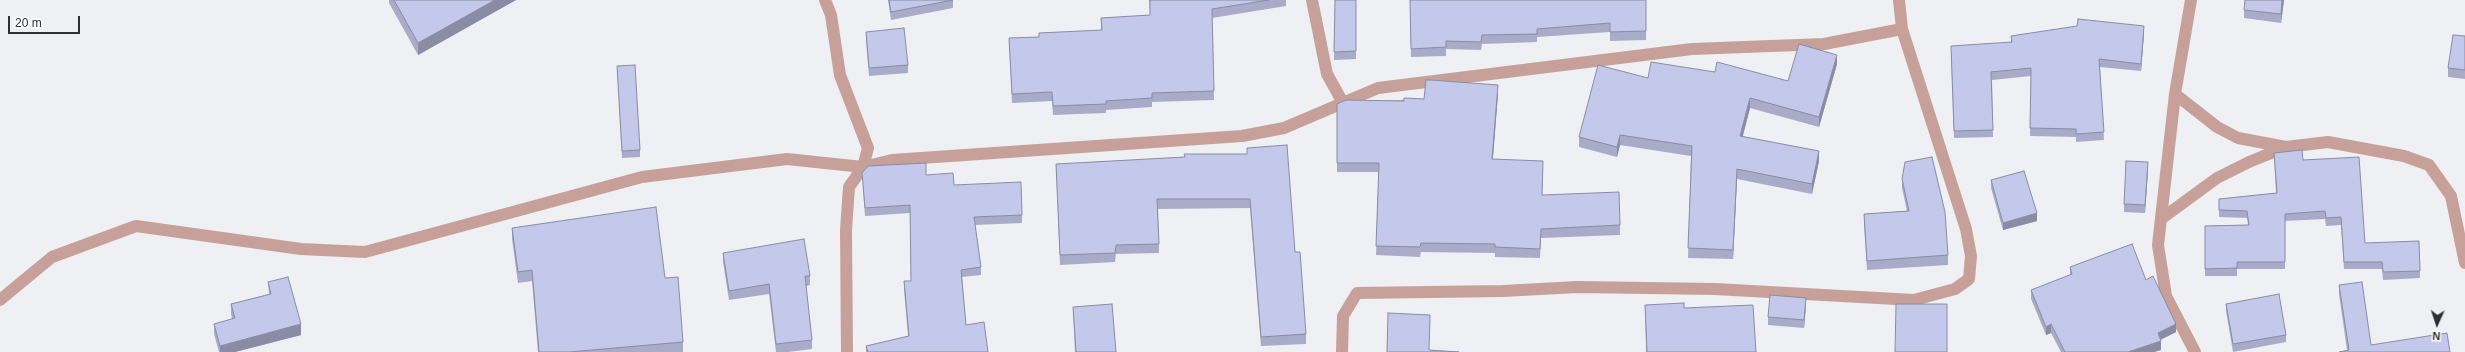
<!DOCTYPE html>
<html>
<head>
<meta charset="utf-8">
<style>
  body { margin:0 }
  #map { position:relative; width:2465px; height:352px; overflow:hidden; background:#eef0f3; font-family:Helvetica,sans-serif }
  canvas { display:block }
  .north { position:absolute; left:2417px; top:304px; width:40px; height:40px; -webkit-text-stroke:3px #fdfdff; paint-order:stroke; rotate:183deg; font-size:11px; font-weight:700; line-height:16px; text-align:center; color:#2e2f30 }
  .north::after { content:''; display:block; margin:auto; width:14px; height:18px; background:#2e2f30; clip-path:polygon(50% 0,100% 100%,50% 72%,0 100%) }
  .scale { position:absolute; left:8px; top:16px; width:72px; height:18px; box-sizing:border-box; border:2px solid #2e2f30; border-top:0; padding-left:5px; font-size:12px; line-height:14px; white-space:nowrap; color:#2e2f30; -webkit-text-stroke:3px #fdfdff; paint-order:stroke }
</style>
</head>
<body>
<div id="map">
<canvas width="2465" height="352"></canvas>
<div class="north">N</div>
<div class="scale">20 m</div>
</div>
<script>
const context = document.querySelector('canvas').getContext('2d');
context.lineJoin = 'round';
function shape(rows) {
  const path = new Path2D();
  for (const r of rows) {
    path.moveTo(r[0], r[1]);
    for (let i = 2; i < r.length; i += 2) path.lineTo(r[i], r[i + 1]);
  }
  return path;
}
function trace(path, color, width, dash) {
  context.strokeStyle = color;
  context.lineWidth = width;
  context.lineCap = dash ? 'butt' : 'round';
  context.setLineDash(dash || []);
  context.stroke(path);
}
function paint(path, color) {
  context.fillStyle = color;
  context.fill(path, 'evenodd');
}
const street = shape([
  [825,0,831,15,840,75,868,148,863,167,849,187,846,230,847,352],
  [1312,0,1327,74,1342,101],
  [2191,0,2175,94,2158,245,2166,296,2195,352],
  [2175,94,2217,127,2238,138,2286,147],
  [2161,219,2217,178,2249,162,2286,147,2328,142,2404,156,2429,165,2451,196,2465,263],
  [0,300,52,257,136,226,301,249,365,252,642,177,787,159,863,167,892,160,1242,136,1284,128,1378,88,1692,49,1824,44,1902,29],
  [1342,352,1343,316,1357,293,1503,291,1577,287,1715,289,1914,300,1955,289,1969,279,1971,256,1966,229,1902,29,1899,0]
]);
const wall = shape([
  [389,0,516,0,418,55,389,3],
  [888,0,953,0,953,8,891,20],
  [1149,0,1286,0,1286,6,1212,18,1214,100,1152,102,1152,107,1106,110,1106,113,1053,115,1052,101,1012,103,1009,38,1039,37,1101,30,1101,18,1150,15],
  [1335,0,1356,0,1356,59,1334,60],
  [1410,0,1646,0,1646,40,1610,41,1610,32,1537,37,1537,42,1482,44,1481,50,1446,49,1446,56,1411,57],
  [2284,0,2281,23,2244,18,2244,10],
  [866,32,908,65,908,73,869,76,866,40],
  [2144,33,2141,71,2100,67,2104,140,2076,142,2076,137,2030,136,2031,76,1992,80,1993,137,1954,138,1951,53,2011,42,2011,36],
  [2465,36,2465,79,2448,77,2448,68],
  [1837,64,1819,127,1750,108,1743,136,1819,161,1812,194,1737,179,1733,259,1688,258,1691,156,1620,145,1617,157,1579,147,1579,137,1648,78,1715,72,1788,81],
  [617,66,640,150,640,157,622,158],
  [1498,94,1493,159,1543,170,1542,195,1620,225,1620,235,1541,238,1540,258,1495,257,1495,253,1421,252,1420,257,1376,255,1379,172,1337,172,1337,104],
  [1247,148,1295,252,1306,334,1306,344,1261,346,1250,208,1158,209,1159,253,1116,254,1115,262,1060,265,1056,164,1247,154],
  [2274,153,2303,160,2365,243,2420,271,2420,278,2383,280,2382,269,2344,269,2341,225,2326,226,2325,219,2285,221,2285,269,2237,269,2237,276,2205,276,2205,226,2248,225,2247,218,2219,217,2219,199,2276,193],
  [2148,170,2145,213,2124,212,2124,204],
  [862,173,926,175,954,185,1022,215,1022,223,975,225,981,267,981,275,962,277,966,325,988,352,866,352,866,346,908,336,904,289,904,281,911,281,910,213,865,216],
  [1902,179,1948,255,1948,265,1867,270,1864,224,1864,214,1907,211,1902,188],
  [1991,180,2037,221,2003,230,1991,188],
  [512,228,665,278,683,342,683,352,538,352,532,281,518,283,512,239],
  [723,253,810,276,810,285,806,286,812,340,812,349,788,352,776,352,769,294,729,300,723,262],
  [2070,267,2146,280,2176,332,2160,340,2161,350,2154,352,2061,352,2051,333,2046,335,2031,299,2031,290,2070,275],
  [268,282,301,335,235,352,219,352,214,334,214,324,232,319,231,314,231,304,269,294],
  [2339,285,2371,345,2347,350,2339,294],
  [2226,304,2286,335,2286,342,2233,352,2226,311],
  [1645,305,1684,308,1756,352,1646,352],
  [1806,305,1804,328,1768,325,1768,317],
  [1073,307,1116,352,1075,352]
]);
const shadedWall = shape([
  [495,0,516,0,418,55,418,43],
  [2282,0,2284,0,2281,23,2281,14],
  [2144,26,2144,33,2141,71,2141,64],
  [1837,55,1837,64,1819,127,1819,117],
  [1498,85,1498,94,1492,168,1492,159],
  [1750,98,1750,108,1740,146,1740,136],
  [1620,135,1620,145,1617,157,1617,147],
  [1819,151,1819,161,1812,194,1812,184],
  [2148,162,2148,170,2145,213,2145,205],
  [1737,169,1737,179,1733,259,1733,250],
  [2037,213,2037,221,2003,230,2003,223],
  [1806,298,1806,305,1804,328,1804,320],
  [301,324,301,335,235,352,220,352,220,346],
  [2051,324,2051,333,2046,335,2046,327],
  [2176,324,2176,332,2158,341,2158,333],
  [2161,341,2161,350,2154,352,2128,352]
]);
const building = shape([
  [394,0,495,0,418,43,394,0],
  [889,0,953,0,891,12,889,0],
  [1150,0,1269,0,1212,9,1214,91,1152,93,1152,98,1106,101,1106,104,1053,106,1052,92,1012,94,1009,38,1039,37,1039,33,1102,30,1101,18,1150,15,1150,0],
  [1335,0,1356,0,1356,51,1334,52,1335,0],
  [1410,0,1646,0,1646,31,1610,32,1610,23,1537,29,1537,34,1482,35,1481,42,1446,41,1446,47,1411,49,1410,0],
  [2245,0,2282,0,2281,14,2244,10,2245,0],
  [2078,19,2144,26,2141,64,2099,59,2104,132,2076,134,2076,129,2030,128,2031,68,1991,72,1993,130,1954,131,1951,46,2012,42,2011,36,2077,26,2078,19],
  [904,28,908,65,869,68,866,32,904,28],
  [2453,35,2465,36,2465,70,2448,68,2453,35],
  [1799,44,1837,55,1819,117,1750,98,1740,136,1819,151,1812,184,1737,169,1733,250,1688,248,1692,146,1620,135,1617,147,1579,137,1598,65,1648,78,1651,62,1715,72,1717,62,1788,81,1799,44],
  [635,65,640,150,622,151,617,66,635,65],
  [1426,80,1431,80,1498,85,1492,159,1543,161,1542,195,1619,192,1620,225,1541,229,1540,249,1495,247,1495,244,1421,243,1420,247,1376,246,1379,163,1337,163,1337,104,1346,100,1404,101,1404,98,1424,99,1426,80],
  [1287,145,1295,252,1300,252,1306,334,1261,337,1250,199,1157,199,1159,244,1116,245,1115,253,1060,255,1056,164,1185,157,1184,154,1247,154,1247,148,1287,145],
  [2302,150,2303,160,2359,157,2365,243,2419,241,2420,271,2383,272,2382,262,2344,262,2341,217,2326,218,2325,211,2285,214,2285,262,2237,262,2237,268,2205,269,2205,226,2249,225,2247,211,2219,210,2219,199,2277,193,2274,153,2302,150],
  [1932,157,1945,212,1948,255,1867,261,1864,214,1909,211,1902,179,1905,162,1932,157],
  [2126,161,2148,162,2145,205,2124,204,2126,161],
  [926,163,926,175,953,173,954,185,1021,182,1022,215,974,217,981,267,961,270,966,325,984,322,988,352,868,352,866,346,909,336,904,281,911,281,910,205,865,208,862,173,868,166,926,163],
  [2024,171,2037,213,2003,223,1991,180,2024,171],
  [656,207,665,278,678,277,683,342,569,352,539,352,532,270,518,272,512,228,656,207],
  [804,239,810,276,805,276,812,340,776,344,769,284,729,291,723,253,804,239],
  [2132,244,2146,280,2153,276,2176,324,2158,333,2161,341,2128,352,2065,352,2051,324,2046,327,2031,290,2072,274,2070,267,2132,244],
  [288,277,301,324,220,346,214,324,235,318,231,304,271,294,268,282,288,277],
  [2362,282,2371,345,2447,333,2450,352,2339,352,2349,350,2339,285,2362,282],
  [2279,294,2286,335,2233,344,2226,304,2279,294],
  [1770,295,1806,298,1804,320,1768,317,1770,295],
  [1684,303,1684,308,1753,305,1756,352,1647,352,1645,305,1684,303],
  [1112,304,1116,352,1076,352,1073,307,1112,304],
  [1896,304,1947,304,1947,352,1895,352,1896,304],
  [1388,313,1430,315,1429,350,1459,352,1387,352,1388,313]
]);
trace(street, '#c8a09a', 12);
paint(wall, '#a9acc9');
paint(shadedWall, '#898ca4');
paint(building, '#c4c8ea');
trace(building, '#898ca4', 1);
</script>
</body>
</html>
